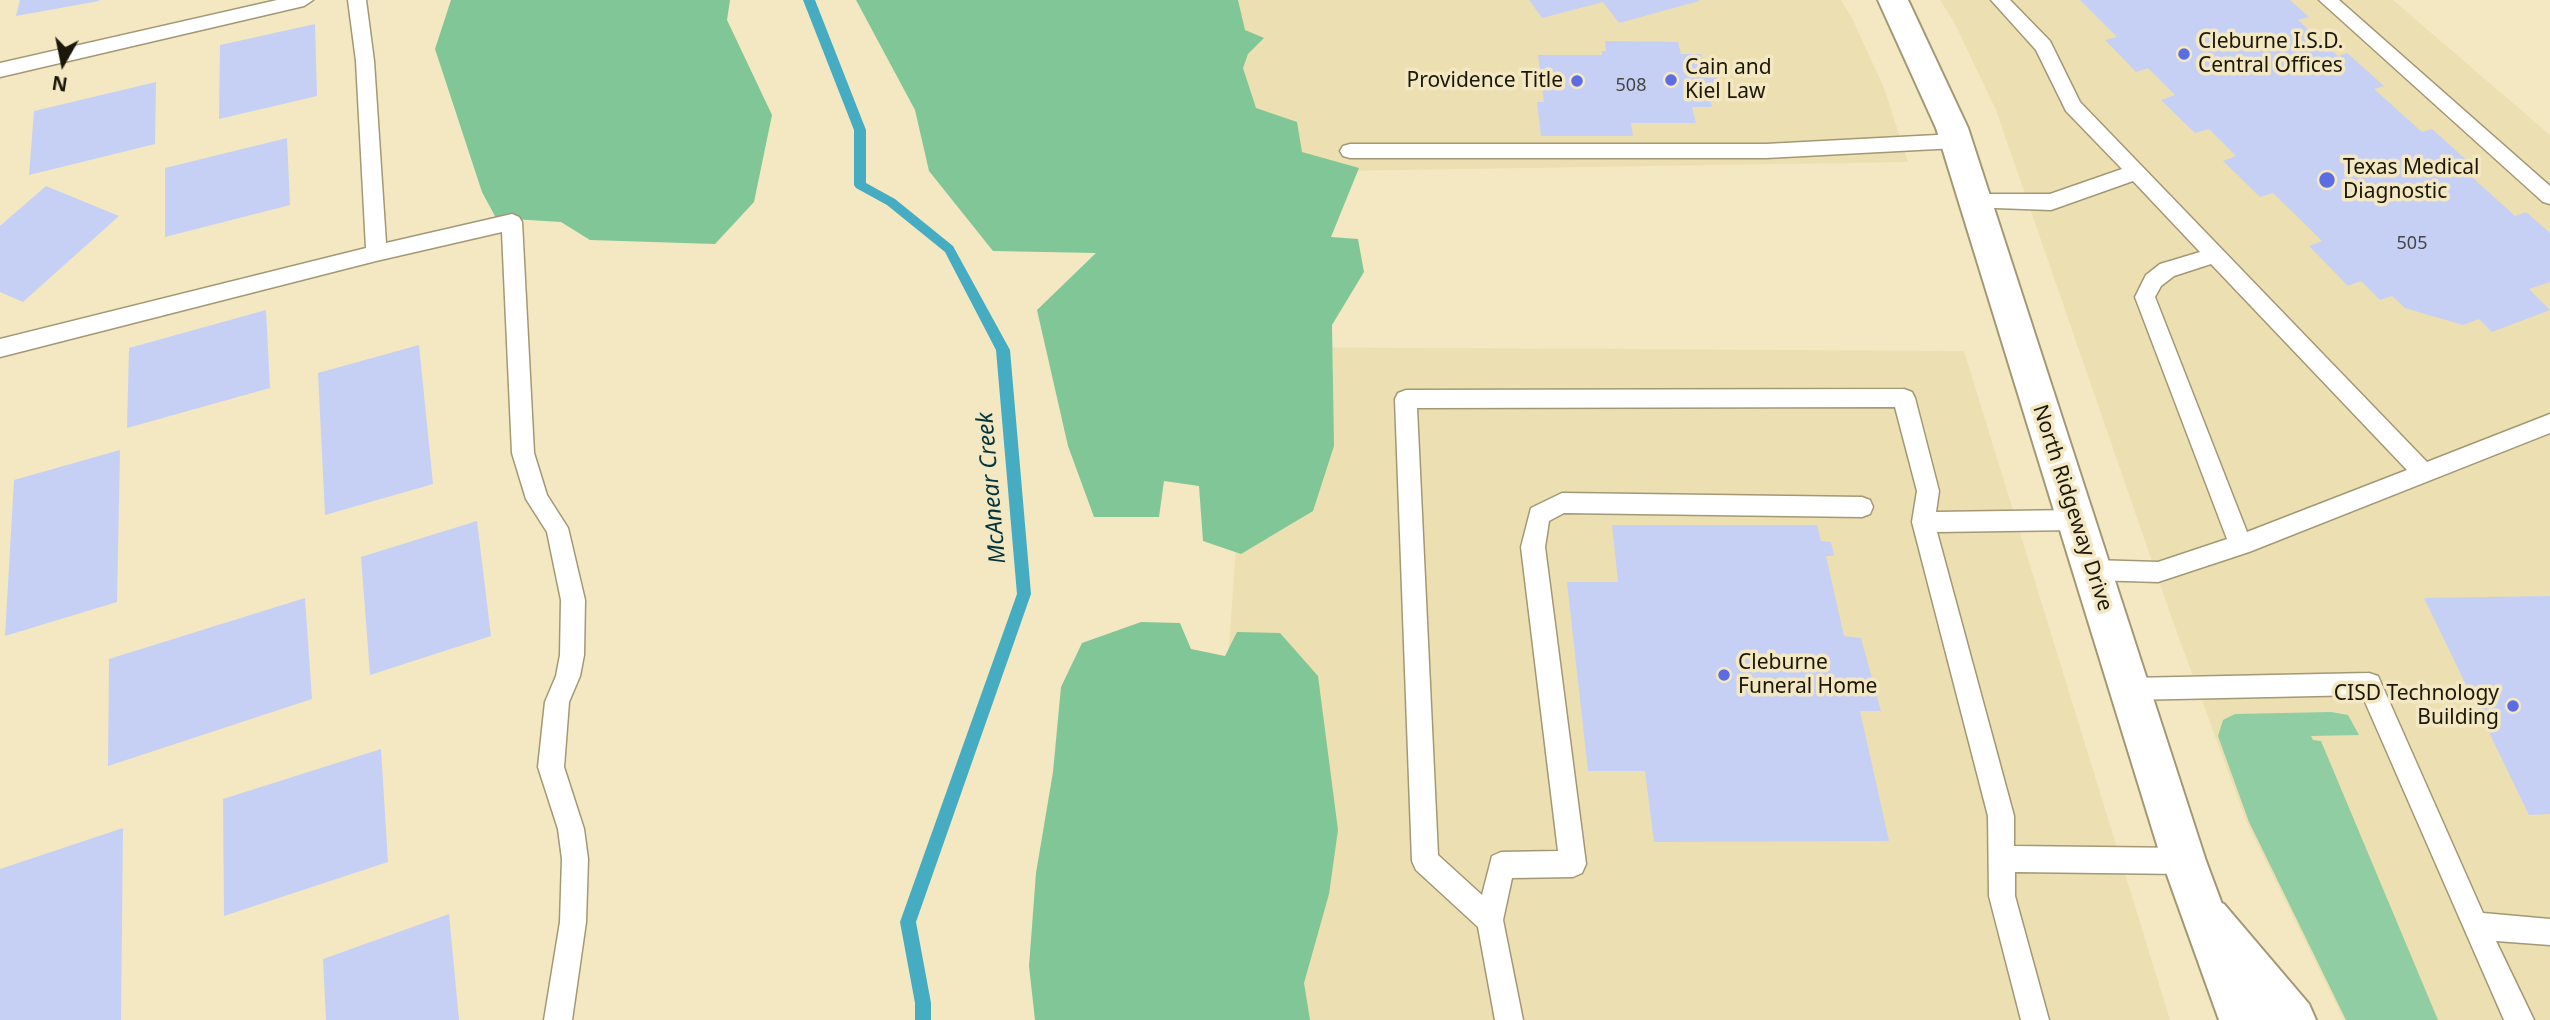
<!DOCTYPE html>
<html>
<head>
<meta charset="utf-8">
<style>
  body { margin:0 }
  #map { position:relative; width:2550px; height:1020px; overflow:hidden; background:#f3e8c2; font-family:"Noto Sans",sans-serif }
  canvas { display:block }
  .north { position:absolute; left:28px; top:28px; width:70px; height:70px; -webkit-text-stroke:5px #f3e8c2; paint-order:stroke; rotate:189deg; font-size:19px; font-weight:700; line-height:28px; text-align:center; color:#1b1709 }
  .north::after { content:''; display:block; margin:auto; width:24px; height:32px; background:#1b1709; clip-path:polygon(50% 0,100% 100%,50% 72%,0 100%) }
</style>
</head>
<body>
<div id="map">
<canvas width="2550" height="1020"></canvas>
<div class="north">N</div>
</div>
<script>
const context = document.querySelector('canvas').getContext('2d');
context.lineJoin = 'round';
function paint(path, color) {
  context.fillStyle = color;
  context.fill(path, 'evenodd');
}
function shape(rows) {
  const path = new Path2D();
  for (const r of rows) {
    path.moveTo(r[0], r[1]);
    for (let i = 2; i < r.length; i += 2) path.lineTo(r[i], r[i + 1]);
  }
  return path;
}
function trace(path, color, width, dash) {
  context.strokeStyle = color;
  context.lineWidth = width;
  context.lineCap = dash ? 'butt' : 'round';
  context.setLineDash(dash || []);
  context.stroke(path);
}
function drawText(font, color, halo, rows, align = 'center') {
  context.font = font + ' "Noto Sans",sans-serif';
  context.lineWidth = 7;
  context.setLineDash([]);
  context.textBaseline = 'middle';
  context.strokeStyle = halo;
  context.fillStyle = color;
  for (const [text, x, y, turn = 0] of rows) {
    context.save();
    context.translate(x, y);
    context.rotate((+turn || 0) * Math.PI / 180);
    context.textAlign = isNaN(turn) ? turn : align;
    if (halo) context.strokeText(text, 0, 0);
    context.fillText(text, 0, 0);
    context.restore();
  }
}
const built = shape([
  [1163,0,1841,0,1852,18,1884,88,1908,162,1273,172],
  [1940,0,2393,0,2550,135,2550,1020,2344,1020,2247,823,2171,616,1996,110,1954,22],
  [1250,347,1964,351,2170,1020,1203,1020]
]);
const green = shape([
  [2331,712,2348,715,2359,735,2311,736,2313,740,2321,741,2438,1020,2346,1020,2249,822,2218,736,2223,720,2235,714]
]);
const forest = shape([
  [451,0,730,0,727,20,772,115,754,202,715,244,590,240,561,222,496,218,482,192,435,49],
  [856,0,1238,0,1245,30,1264,38,1248,54,1243,68,1256,108,1297,122,1302,152,1359,168,1331,237,1358,239,1364,272,1332,325,1334,446,1313,511,1241,554,1203,541,1199,486,1164,481,1159,517,1094,517,1068,446,1037,310,1096,253,993,251,929,171,915,110],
  [1141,622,1180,623,1191,649,1225,656,1237,632,1280,633,1318,676,1338,830,1329,894,1304,983,1310,1020,1035,1020,1029,966,1036,873,1053,772,1061,687,1082,643]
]);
const stream = shape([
  [803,0,815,0,866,130,866,183,895,199,953,246,1010,350,1031,594,916,922,931,1003,931,1020,915,1020,915,1003,900,922,1017,594,996,350,945,252,887,205,856,188,854,185,854,130,803,0]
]);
const building = shape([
  [20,0,99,0,99,1,16,16],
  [1529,0,1698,0,1699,1,1619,23,1603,2,1542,18],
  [2080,0,2290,0,2309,17,2298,20,2313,34,2338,56,2347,53,2384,86,2374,89,2422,132,2432,129,2472,165,2462,168,2515,216,2526,212,2550,233,2550,282,2529,289,2550,310,2492,332,2479,319,2463,325,2405,308,2392,296,2380,300,2361,281,2348,286,2309,246,2322,241,2273,193,2260,197,2223,161,2236,156,2209,129,2195,133,2161,100,2175,95,2148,68,2136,72,2105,40,2117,37],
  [315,24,317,96,219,119,220,45],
  [1605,41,1678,42,1681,54,1701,54,1704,68,1716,68,1721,93,1709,93,1712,107,1692,107,1696,123,1631,123,1633,136,1541,136,1537,102,1544,102,1538,55,1602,55,1602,51,1606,51],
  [156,82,155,144,29,175,34,111],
  [287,138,290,205,165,237,165,168],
  [46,186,119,216,23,302,0,292,0,226],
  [266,310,270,388,127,428,129,348],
  [419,345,433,484,325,515,318,373],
  [120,450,117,602,5,636,14,480],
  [477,521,491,636,370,675,361,557],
  [1612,525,1817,525,1821,541,1831,542,1834,556,1826,556,1844,636,1861,638,1881,711,1860,711,1889,841,1654,842,1645,771,1588,771,1567,582,1618,582],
  [2550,596,2550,814,2529,815,2424,598],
  [305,598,312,699,108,766,109,659],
  [381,749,388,862,224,916,223,799],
  [123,828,121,1020,0,1020,0,869],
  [449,914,459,1020,326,1020,323,959]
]);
const service = shape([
  [277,0,313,0,304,6,0,77,0,63,277,0],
  [348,0,366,0,374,61,386,243,512,214,519,217,522,222,534,453,547,495,568,528,585,600,584,655,580,676,569,702,564,767,584,829,588,859,586,922,572,1020,544,1020,560,922,562,859,558,829,538,767,545,702,556,676,560,655,561,600,547,532,526,499,512,453,502,232,376,261,0,357,0,339,366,248,356,61,348,0],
  [1991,0,2010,0,2050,41,2080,102,2427,462,2550,414,2550,433,2249,552,2158,582,2092,580,2084,577,2080,570,2084,563,2092,560,2158,562,2227,539,2135,297,2146,275,2160,264,2200,252,2133,181,2051,210,1968,207,1965,202,1968,197,1975,194,2050,194,2122,169,2066,111,2036,50,1991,0],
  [2211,264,2407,470,2247,532,2155,297,2161,286,2174,276,2211,264],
  [2319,0,2339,0,2550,186,2550,204,2543,202,2319,0],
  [1956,134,1963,136,1966,141,1963,146,1956,148,1766,158,1350,158,1343,156,1340,151,1343,146,1350,144,1766,144,1956,134],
  [1904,389,1912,392,1915,398,1939,491,1936,512,2075,510,2083,513,2086,520,2083,527,2075,530,1937,532,2014,816,2014,846,2184,848,2193,852,2197,861,2193,870,2184,874,2015,872,2015,896,2049,1020,2021,1020,1989,896,1988,816,1912,522,1917,491,1895,407,1417,408,1438,855,1482,895,1492,856,1501,852,1558,851,1521,547,1531,508,1562,493,1862,497,1870,500,1873,507,1870,514,1862,517,1564,513,1549,521,1545,547,1586,864,1582,873,1573,877,1512,878,1503,920,1523,1020,1495,1020,1478,927,1416,870,1412,861,1395,399,1398,393,1406,390,1904,389],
  [2369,673,2378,676,2483,913,2550,919,2550,945,2496,941,2534,1020,2504,1020,2362,695,2130,700,2121,697,2118,689,2121,681,2130,678,2369,673]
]);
const minor = shape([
  [2208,897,2224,904,2309,1004,2316,1020,2263,1020,2192,936,2185,920,2192,904,2208,897]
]);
const tertiary = shape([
  [1878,0,1908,0,1968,128,2206,861,2265,1020,2219,1020,2162,861,1936,128,1878,0]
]);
const markers = [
  [2184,54,7,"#5c6ce3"],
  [1671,80,7,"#5c6ce3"],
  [1577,81,7,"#5c6ce3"],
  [2327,180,9,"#5c6ce3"],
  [1724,675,7,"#5c6ce3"],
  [2513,706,7,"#5c6ce3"]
];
const numberNames = [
  ["508",1631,86],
  ["505",2412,244]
];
const poiNames = [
  ["Cleburne I.S.D.",2198,42],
  ["Central Offices",2198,66],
  ["Cain and",1685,68],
  ["Kiel Law",1685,92],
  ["Providence Title",1563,81,"right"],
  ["Texas Medical",2343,168],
  ["Diagnostic",2343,192],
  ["Cleburne",1738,663],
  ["Funeral Home",1738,687],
  ["CISD Technology",2499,694,"right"],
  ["Building",2499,718,"right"]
];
const streetNames = [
  ["North Ridgeway Drive",2072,508,72]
];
const waterNames = [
  ["McAnear Creek",992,488,-95]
];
paint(built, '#ecdfb1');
paint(green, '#90cda3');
paint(forest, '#80c697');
paint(stream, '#46acc1');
paint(building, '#c6d0f4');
trace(service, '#a39875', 3);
trace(minor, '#a39875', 4);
trace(tertiary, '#a39875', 4);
paint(service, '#fff');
paint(minor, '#fff');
paint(tertiary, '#fff');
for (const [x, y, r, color] of markers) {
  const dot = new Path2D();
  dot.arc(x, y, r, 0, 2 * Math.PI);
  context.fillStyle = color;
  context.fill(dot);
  trace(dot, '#f3e8c2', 2.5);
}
drawText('18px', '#464544', null, numberNames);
drawText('21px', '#1b1709', '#f3e8c2', poiNames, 'left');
drawText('21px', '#1b1709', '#f3e8c2', streetNames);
drawText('italic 23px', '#03353e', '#f3e8c2', waterNames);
</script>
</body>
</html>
